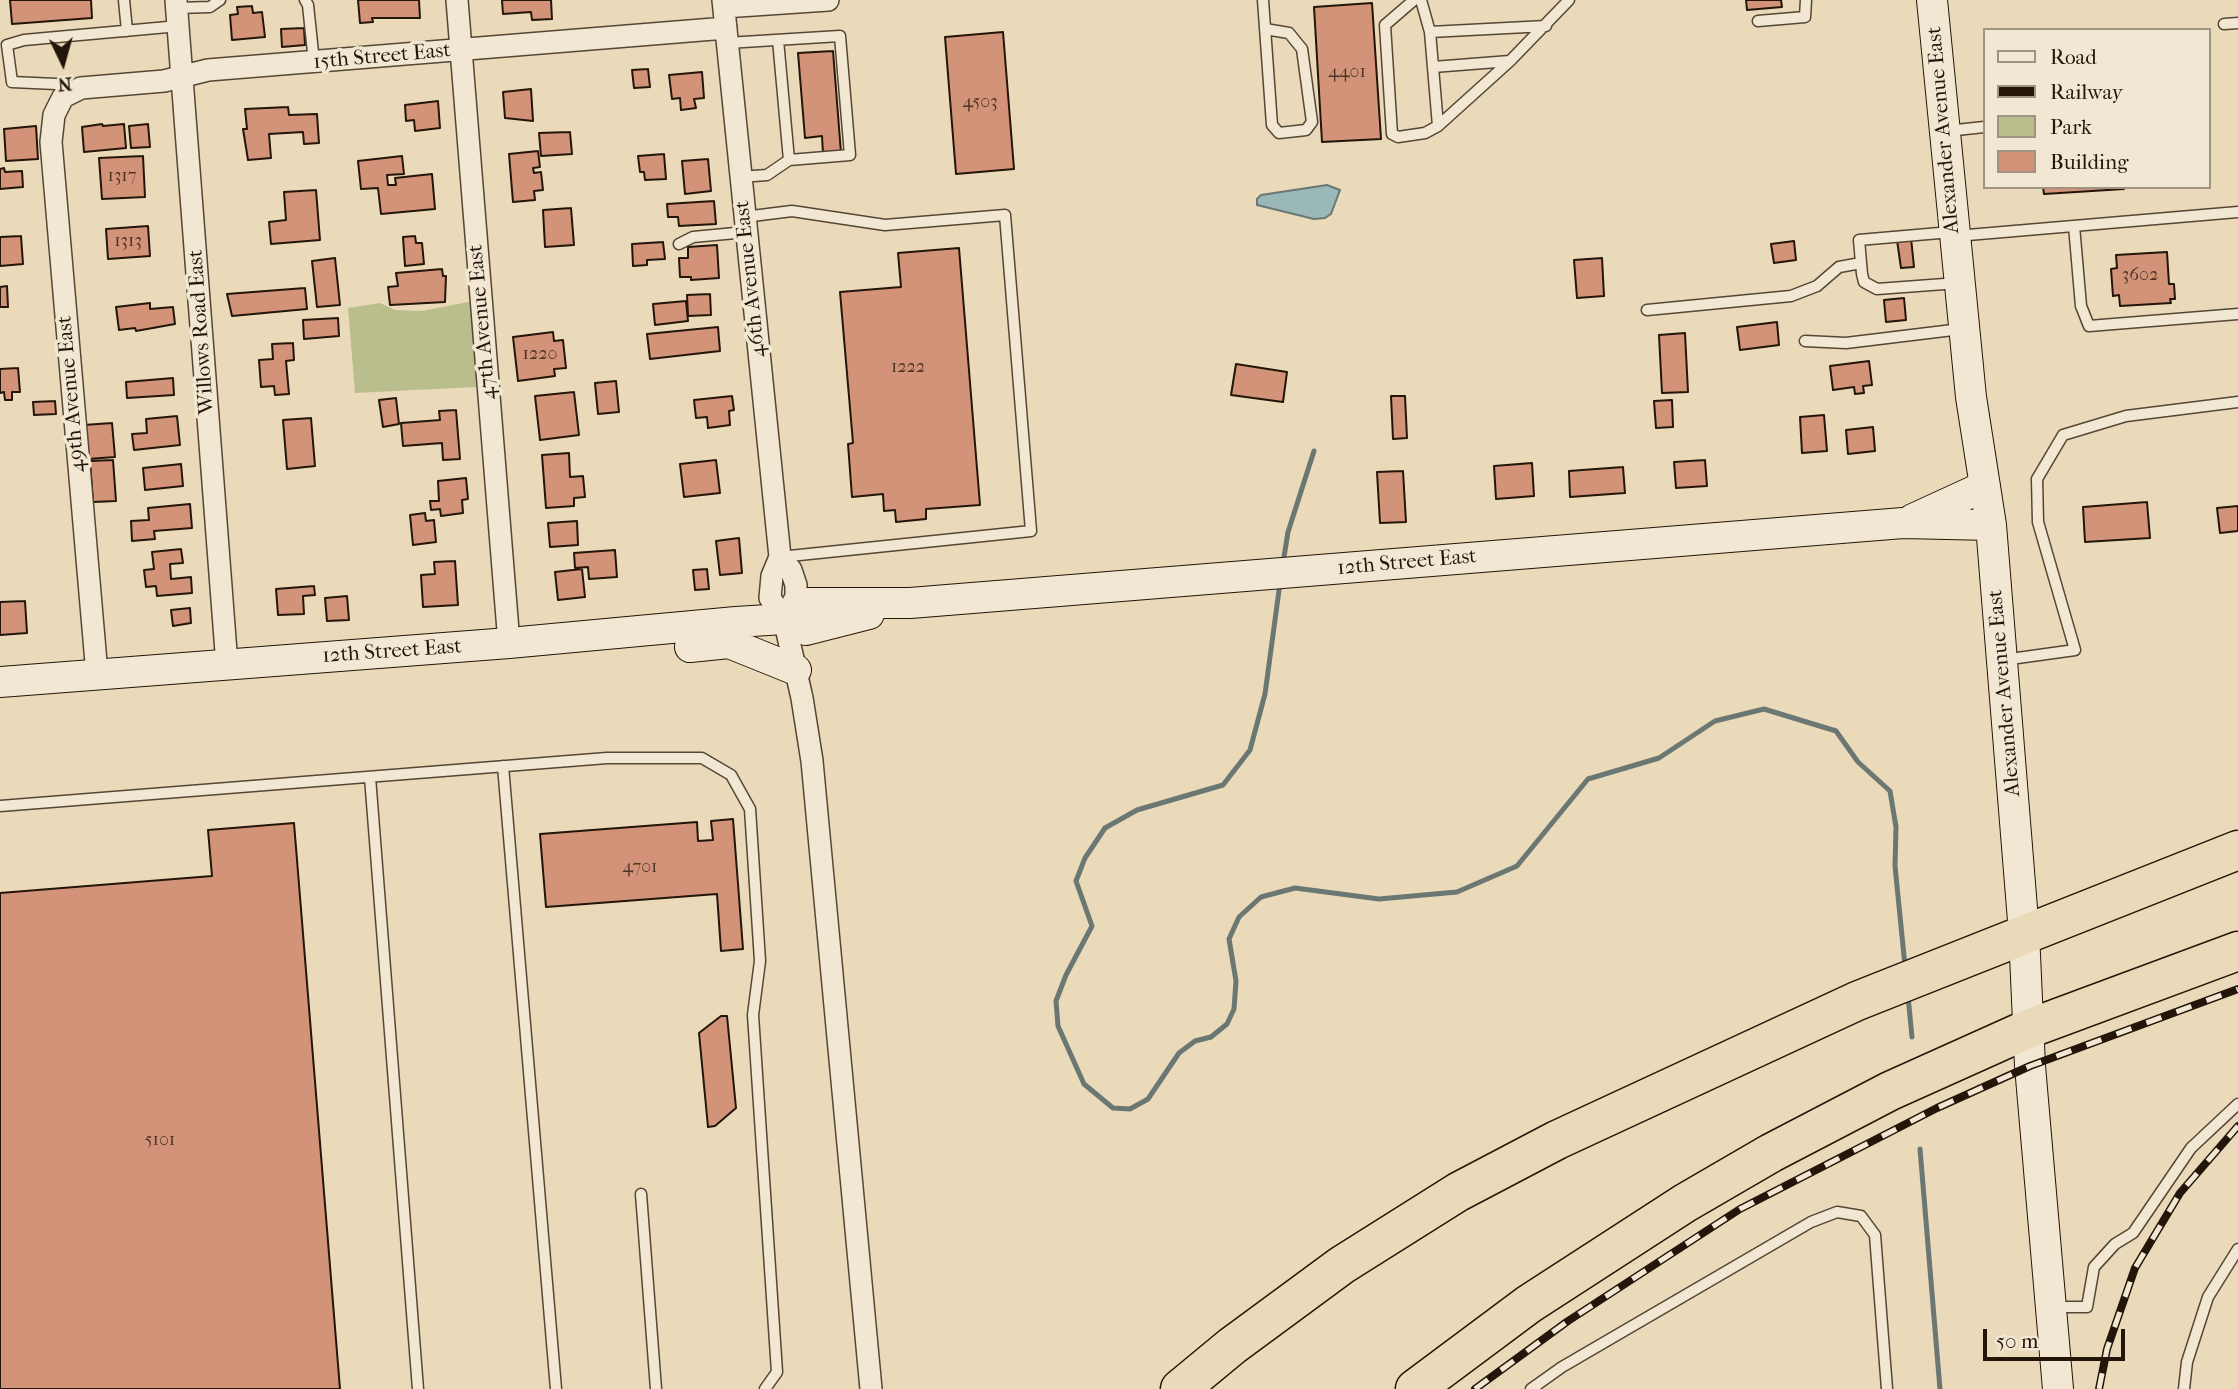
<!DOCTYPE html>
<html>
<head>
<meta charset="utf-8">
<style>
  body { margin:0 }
  #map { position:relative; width:2238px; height:1389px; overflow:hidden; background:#eadab9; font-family:"IM FELL French Canon",serif }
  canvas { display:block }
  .legend { position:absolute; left:1983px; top:28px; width:228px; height:161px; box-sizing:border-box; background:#f1e7d2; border:2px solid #9f9382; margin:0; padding:9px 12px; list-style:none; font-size:21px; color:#231509 }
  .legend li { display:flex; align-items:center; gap:14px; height:35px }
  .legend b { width:35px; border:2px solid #9f9382 }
  .north { position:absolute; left:28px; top:28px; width:70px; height:70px; -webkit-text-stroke:5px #f1e7d2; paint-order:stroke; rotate:175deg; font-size:19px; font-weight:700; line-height:28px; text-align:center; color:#231509 }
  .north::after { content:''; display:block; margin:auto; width:24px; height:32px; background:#231509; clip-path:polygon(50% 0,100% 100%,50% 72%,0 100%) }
  .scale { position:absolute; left:1983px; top:1329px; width:142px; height:32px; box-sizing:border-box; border:4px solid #231509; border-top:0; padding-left:9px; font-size:21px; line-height:24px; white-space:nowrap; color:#231509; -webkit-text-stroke:5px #f1e7d2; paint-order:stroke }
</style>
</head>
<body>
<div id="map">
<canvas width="2238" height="1389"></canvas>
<ul class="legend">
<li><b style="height:9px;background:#f1e7d2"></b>Road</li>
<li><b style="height:9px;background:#231509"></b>Railway</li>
<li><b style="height:19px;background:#babe8d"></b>Park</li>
<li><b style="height:19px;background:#d29379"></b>Building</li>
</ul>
<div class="north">N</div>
<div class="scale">50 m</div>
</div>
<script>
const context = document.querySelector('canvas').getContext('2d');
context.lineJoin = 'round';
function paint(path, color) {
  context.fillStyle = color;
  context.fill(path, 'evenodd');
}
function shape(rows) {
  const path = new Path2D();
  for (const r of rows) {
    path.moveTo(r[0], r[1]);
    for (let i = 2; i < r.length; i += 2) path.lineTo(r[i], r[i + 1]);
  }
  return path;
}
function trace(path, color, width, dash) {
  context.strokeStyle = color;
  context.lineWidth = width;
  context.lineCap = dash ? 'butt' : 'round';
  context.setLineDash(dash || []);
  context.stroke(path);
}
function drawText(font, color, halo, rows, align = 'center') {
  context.font = font + ' "IM FELL French Canon",serif';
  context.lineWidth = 7;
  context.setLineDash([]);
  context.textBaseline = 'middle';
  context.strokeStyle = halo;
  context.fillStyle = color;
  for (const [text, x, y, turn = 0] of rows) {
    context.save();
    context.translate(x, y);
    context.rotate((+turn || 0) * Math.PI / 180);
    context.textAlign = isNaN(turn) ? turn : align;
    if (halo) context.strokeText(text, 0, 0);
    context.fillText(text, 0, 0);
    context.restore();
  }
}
const green = shape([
  [473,301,476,387,355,393,348,308,380,303,395,310,422,311]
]);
const water = shape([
  [1327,185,1340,190,1331,214,1325,218,1314,219,1257,205,1257,199,1261,195,1327,185]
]);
const stream = shape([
  [1283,563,1288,532,1314,451],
  [1280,583,1265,694,1250,750,1223,785,1137,810,1105,828,1085,858,1076,881,1092,926,1066,975,1056,1001,1058,1026,1084,1084,1113,1108,1130,1109,1148,1099,1179,1053,1195,1041,1211,1037,1227,1024,1234,1009,1236,981,1229,939,1239,917,1261,897,1295,888,1379,899,1457,892,1517,866,1588,779,1659,758,1715,721,1764,709,1836,731,1858,762,1890,791,1896,827,1895,866,1905,966],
  [1908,996,1912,1037],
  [1920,1149,1940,1389]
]);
const building = shape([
  [10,0,91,0,92,18,12,24,10,0],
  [358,0,419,0,420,18,372,18,373,22,360,23,358,0],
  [502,0,551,0,552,19,532,20,531,12,503,14,502,0],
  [1746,0,1781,0,1782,7,1747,10,1746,0],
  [1372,3,1381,139,1322,142,1314,7,1372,3],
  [252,6,253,13,262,12,265,37,232,40,230,15,238,14,237,7,252,6],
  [304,28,305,45,282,47,281,29,304,28],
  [1003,32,1014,169,956,174,945,37,1003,32],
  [833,51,841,153,823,154,822,136,805,138,798,53,833,51],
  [648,69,650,87,634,88,632,70,648,69],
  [702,72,704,98,694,99,696,108,681,110,680,98,672,99,669,75,702,72],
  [531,89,533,121,505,118,503,92,531,89],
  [438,101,440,128,415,131,414,120,406,121,405,105,438,101],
  [288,107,289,115,317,114,319,143,304,144,303,132,269,134,271,158,248,160,243,129,247,129,245,109,288,107],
  [102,124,103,126,124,124,126,148,84,152,82,127,102,124],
  [148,124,150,147,131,148,129,126,148,124],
  [36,126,38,159,6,161,4,129,36,126],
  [570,132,572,154,541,156,539,133,570,132],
  [538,151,540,167,533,168,534,173,541,172,543,190,534,191,535,200,513,202,509,154,538,151],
  [664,154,666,179,645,180,644,172,640,172,638,156,664,154],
  [143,156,145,197,102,199,99,158,143,156],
  [402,156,404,174,387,175,388,185,396,185,395,178,432,174,435,209,381,214,378,188,361,189,358,161,402,156],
  [708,159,711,191,685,194,682,161,708,159],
  [4,168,5,172,22,171,23,187,0,189,0,169,4,168],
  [2043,187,2124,187,2124,189,2044,194,2043,187],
  [316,190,320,240,271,244,269,222,286,220,284,192,316,190],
  [714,201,716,224,679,226,678,217,668,217,667,204,714,201],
  [571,208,574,245,545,247,543,210,571,208],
  [148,226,150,256,108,259,106,229,148,226],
  [21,236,23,264,0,266,0,237,21,236],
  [415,236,416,243,422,243,424,264,405,266,403,237,415,236],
  [1911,238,1914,267,1901,268,1897,240,1911,238],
  [1794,241,1796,260,1774,263,1771,244,1794,241],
  [663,242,665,259,647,260,647,265,633,266,632,244,663,242],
  [717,245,719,278,691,280,691,277,680,277,679,258,688,258,688,247,717,245],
  [959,248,980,505,926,509,926,519,896,522,895,510,884,511,883,494,852,497,848,444,853,443,840,292,901,287,898,253,959,248],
  [2167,252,2169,284,2174,284,2175,299,2170,299,2171,303,2120,306,2119,295,2113,296,2111,269,2117,268,2116,255,2167,252],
  [335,258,340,305,317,307,312,261,335,258],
  [1602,258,1604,296,1577,298,1574,260,1602,258],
  [442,269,443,276,446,276,445,302,390,305,388,287,398,286,396,273,442,269],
  [7,286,8,307,0,307,0,287,7,286],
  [305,288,307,309,232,316,227,294,305,288],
  [710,294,711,315,688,316,687,295,710,294],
  [1904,298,1906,320,1886,322,1884,300,1904,298],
  [686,301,688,321,655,325,653,304,686,301],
  [150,303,150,309,173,307,175,324,136,331,135,328,119,330,116,307,150,303],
  [338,318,339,336,304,339,303,320,338,318],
  [1777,322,1779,345,1740,350,1737,327,1777,322],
  [718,327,720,351,650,359,647,334,718,327],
  [553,332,554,341,563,340,566,368,554,369,555,376,518,381,513,337,553,332],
  [1685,333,1688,392,1662,393,1659,335,1685,333],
  [293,343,294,360,286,361,289,394,275,395,274,386,261,387,259,360,273,359,272,344,293,343],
  [1869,361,1872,385,1863,386,1864,393,1855,394,1854,387,1833,390,1830,366,1869,361],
  [1236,364,1287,372,1283,402,1231,395,1236,364],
  [18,368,20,392,12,392,12,400,5,400,4,392,0,393,0,369,18,368],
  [173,378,174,395,127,398,126,382,173,378],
  [616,381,619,412,598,414,595,383,616,381],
  [574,392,579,435,540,440,535,396,574,392],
  [732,396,734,410,729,411,730,425,708,428,707,417,696,418,694,400,732,396],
  [1391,396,1405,396,1407,438,1393,439,1391,396],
  [396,398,399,424,383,427,379,400,396,398],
  [1672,400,1673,427,1656,428,1654,401,1672,400],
  [55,401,56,414,34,415,33,402,55,401],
  [456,410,460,459,443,460,442,443,403,446,401,423,440,420,439,411,456,410],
  [1824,415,1827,451,1802,453,1800,417,1824,415],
  [177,416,180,445,134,450,132,434,147,433,146,419,177,416],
  [311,418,315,466,287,469,283,420,311,418],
  [112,423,115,457,88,459,84,425,112,423],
  [1873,427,1875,451,1848,454,1846,430,1873,427],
  [569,453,570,477,583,476,585,497,574,498,574,506,546,508,542,455,569,453],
  [113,460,116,501,93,502,90,461,113,460],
  [716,460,720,493,684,497,680,464,716,460],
  [1705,460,1707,486,1676,488,1674,462,1705,460],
  [1532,463,1534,496,1496,499,1494,466,1532,463],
  [181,464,183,486,145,490,143,468,181,464],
  [1623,467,1625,493,1570,497,1569,471,1623,467],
  [1403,471,1406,522,1380,523,1377,472,1403,471],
  [466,478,468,499,462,500,463,513,441,516,440,509,431,510,430,501,439,501,438,481,466,478],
  [2147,502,2150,538,2085,542,2083,507,2147,502],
  [190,504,192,528,154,531,155,539,132,541,131,521,149,520,148,508,190,504],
  [2238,506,2238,531,2220,533,2217,508,2238,506],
  [425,513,426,521,434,520,436,542,413,545,410,515,425,513],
  [577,521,578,545,550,547,548,523,577,521],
  [739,538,742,573,720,575,716,541,739,538],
  [181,549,183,563,170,564,171,579,191,577,192,593,157,596,156,586,146,587,144,570,154,569,152,552,181,549],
  [615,550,617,577,589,579,588,567,575,568,574,553,615,550],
  [455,561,458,605,423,607,421,575,435,574,434,562,455,561],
  [582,569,585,597,558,600,555,572,582,569],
  [707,569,709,589,695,590,693,570,707,569],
  [314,586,315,595,303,596,304,614,278,615,276,589,314,586],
  [347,596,349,620,327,621,325,598,347,596],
  [25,601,27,633,0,635,0,602,25,601],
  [190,608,191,623,173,626,171,610,190,608],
  [733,819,743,949,721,951,717,894,546,907,540,834,697,822,698,841,713,840,711,821,733,819],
  [294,823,340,1389,0,1389,0,893,212,876,208,830,294,823],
  [721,1016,727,1016,736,1108,715,1126,708,1127,699,1033,721,1016]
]);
const lane = shape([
  [124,0,127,31],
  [305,0,308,5,314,62],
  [1263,0,1272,125,1279,133,1306,130,1312,122,1302,49,1289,33,1265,29],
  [1414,0,1385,25,1392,134,1398,137,1425,133,1438,126,1510,61,1569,0],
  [1421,0,1430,32,1438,126],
  [177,8,210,7,220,0],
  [1758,21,1805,17,1806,0],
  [2224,24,2238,23],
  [1430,32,1546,26],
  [727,43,840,36,850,155,789,160,778,40],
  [1433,67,1510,61],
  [74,90,56,84,12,82,7,45,24,40,179,26],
  [1947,131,1984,127],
  [740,177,767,175,789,160],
  [744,217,792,211,885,225,1005,215,1031,531,780,557],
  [2074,226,2081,306,2089,326,2238,314],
  [1951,232,1859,240,1862,274,1864,282,1877,289,1958,283],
  [1956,236,2238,212],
  [679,244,693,237,746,232],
  [1647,310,1791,296,1817,286,1839,267,1861,263],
  [1805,341,1846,343,1961,329],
  [2003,660,2075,650,2038,522,2037,479,2063,435,2126,416,2238,402],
  [503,766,556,1389],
  [370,777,418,1389],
  [0,806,607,758,702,758,731,775,750,809,760,961,753,1015,777,1372,765,1389],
  [641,1194,656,1389],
  [2053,1307,2087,1307,2094,1267,2115,1244,2133,1233,2191,1148,2238,1104],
  [1531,1389,1562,1367,1811,1222,1837,1212,1861,1216,1875,1235,1887,1389],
  [2184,1389,2187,1362,2208,1297,2238,1249]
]);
const street = shape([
  [176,0,227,665],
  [457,0,509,643],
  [723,0,780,557,772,576,770,598,784,619,802,698,812,761,871,1389],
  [724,7,828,0],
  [780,557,791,570,796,585,796,597,785,617],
  [97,674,51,142,54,115,63,97,81,88,164,81,208,70,726,28]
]);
const secondary = shape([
  [1932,0,1971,397,1991,525,2024,933,2030,1066,2058,1389],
  [1913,519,1985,486],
  [784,619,806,603,910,603,1903,523,1991,525],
  [690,647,729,643,796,670],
  [0,682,509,643,736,622,784,619,806,630,869,614]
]);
const highway = shape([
  [1180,1389,1232,1346,1342,1265,1458,1192,1557,1140,1857,1001,2238,850],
  [1415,1389,1529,1304,1685,1203,1771,1153,1890,1091,2028,1029,2238,951]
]);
const rail = shape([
  [1475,1389,1568,1321,1740,1209,1937,1108,2030,1066,2238,989],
  [2099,1389,2107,1349,2135,1268,2180,1193,2238,1126]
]);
const numberNames = [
  ["4401",1347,73],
  ["4503",980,103],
  ["1317",122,177],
  ["1313",128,242],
  ["3602",2140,276],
  ["1220",540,355],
  ["1222",908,368],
  ["4701",640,868],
  ["5101",160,1141]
];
const streetNames = [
  ["15th Street East",382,57,-5],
  ["Alexander Avenue East",1944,130,-95],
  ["46th Avenue East",751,279,-96],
  ["47th Avenue East",483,322,-95],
  ["Willows Road East",202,332,-94],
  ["49th Avenue East",72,394,-95],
  ["12th Street East",1407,563,-5],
  ["12th Street East",392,652,-4],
  ["Alexander Avenue East",2005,693,-95]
];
paint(green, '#babe8d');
paint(water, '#9bb8b8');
trace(water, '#6b7772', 2);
trace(stream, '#6b7772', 5);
paint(building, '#d29379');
trace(building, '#231509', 2);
trace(lane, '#554635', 13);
trace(street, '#554635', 24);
trace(secondary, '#231509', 32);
trace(highway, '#231509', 41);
trace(lane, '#f1e7d2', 10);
trace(street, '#f1e7d2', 21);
trace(secondary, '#f1e7d2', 30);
trace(highway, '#eadab9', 38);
trace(rail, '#231509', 8);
trace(rail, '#f1e7d2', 5, [16]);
drawText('18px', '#4f3425', null, numberNames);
drawText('21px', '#231509', '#f1e7d2', streetNames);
</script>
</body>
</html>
